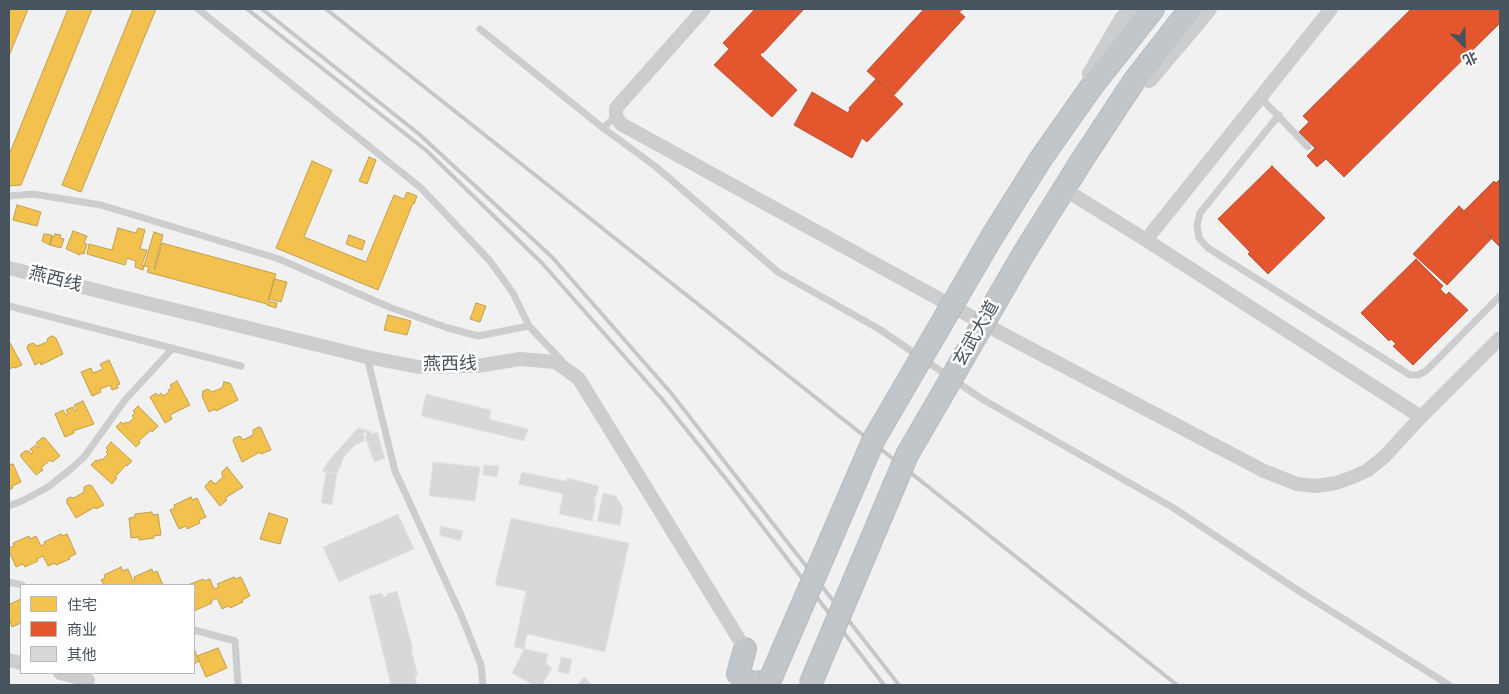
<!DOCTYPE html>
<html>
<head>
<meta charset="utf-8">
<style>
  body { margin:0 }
  #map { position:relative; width:1509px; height:694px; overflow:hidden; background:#f1f1f1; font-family:"Roboto Condensed","Noto Sans SC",sans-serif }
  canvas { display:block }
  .frame { position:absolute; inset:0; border:10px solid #48545d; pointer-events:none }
  .legend { position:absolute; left:20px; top:584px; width:175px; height:90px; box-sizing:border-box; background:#fff; border:1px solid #b6bbbe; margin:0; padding:6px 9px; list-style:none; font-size:15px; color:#48545d }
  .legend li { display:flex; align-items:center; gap:10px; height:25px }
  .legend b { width:25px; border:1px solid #b6bbbe }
  .north { position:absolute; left:1439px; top:20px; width:50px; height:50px; -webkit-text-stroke:4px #fff; paint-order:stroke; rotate:156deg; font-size:14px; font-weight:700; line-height:20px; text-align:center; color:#48545d }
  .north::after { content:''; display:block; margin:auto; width:18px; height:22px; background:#48545d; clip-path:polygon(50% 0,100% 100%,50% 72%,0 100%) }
</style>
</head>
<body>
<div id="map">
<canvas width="1509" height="694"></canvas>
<div class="frame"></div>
<ul class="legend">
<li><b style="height:14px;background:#f2c14e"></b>住宅</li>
<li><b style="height:14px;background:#e4572e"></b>商业</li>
<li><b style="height:14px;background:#d7d8d9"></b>其他</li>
</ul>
<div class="north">北</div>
</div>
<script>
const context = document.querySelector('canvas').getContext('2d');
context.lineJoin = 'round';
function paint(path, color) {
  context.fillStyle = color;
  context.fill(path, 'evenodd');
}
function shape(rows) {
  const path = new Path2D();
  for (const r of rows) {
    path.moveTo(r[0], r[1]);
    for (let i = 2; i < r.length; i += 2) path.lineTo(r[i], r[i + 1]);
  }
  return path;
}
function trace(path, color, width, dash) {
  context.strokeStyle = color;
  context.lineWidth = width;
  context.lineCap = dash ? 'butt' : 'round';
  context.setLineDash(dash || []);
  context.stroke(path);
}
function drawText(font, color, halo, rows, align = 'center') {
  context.font = font + ' "Roboto Condensed","Noto Sans SC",sans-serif';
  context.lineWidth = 5;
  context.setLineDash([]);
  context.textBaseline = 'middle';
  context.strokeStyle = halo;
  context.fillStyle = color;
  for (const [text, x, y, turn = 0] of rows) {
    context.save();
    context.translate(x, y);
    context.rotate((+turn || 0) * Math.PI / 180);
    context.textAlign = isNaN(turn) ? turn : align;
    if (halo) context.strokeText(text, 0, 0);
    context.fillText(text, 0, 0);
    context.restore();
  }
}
const homes = shape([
  [9,9,28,9,9,56,9,9],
  [68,9,92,9,21,185,9,186,9,155,68,9],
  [133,9,156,9,81,192,62,185,133,9],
  [369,157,376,160,367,184,359,181,369,157],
  [312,161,332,170,304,237,366,262,394,195,404,199,407,192,417,196,414,204,413,203,378,290,276,248,312,161],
  [17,205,41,212,37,226,13,220,17,205],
  [118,228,136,233,138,228,145,230,140,249,147,250,142,265,144,266,143,270,135,267,136,261,127,258,125,265,87,254,89,244,112,250,118,228],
  [73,231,87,236,84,243,87,244,84,254,80,253,80,255,66,249,73,231],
  [154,232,163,235,154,268,155,269,162,243,276,274,268,301,277,303,276,308,267,305,267,304,147,272,149,267,144,266,154,232],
  [44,234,52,235,50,245,42,241,44,234],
  [55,234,61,235,60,238,64,239,61,248,50,245,52,236,54,237,55,234],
  [349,235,365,241,362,250,346,244,349,235],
  [274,279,287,282,281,302,269,299,274,279],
  [476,303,486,306,480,322,470,319,476,303],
  [388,315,411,321,407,335,384,330,388,315],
  [52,336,56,338,63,354,41,365,40,362,35,365,27,348,28,345,33,343,37,346,47,342,48,338,52,336],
  [9,341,22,365,15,368,14,367,9,369,9,341],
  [109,360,120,384,117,385,118,388,112,390,110,385,100,389,101,392,92,396,81,372,91,368,93,373,103,369,100,364,109,360],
  [177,381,190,405,170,415,172,419,165,423,150,397,156,393,158,396,161,393,163,396,169,392,168,390,172,388,170,385,177,381],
  [224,382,230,383,238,400,216,411,215,409,209,412,202,396,203,391,208,389,212,392,222,388,224,382],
  [83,401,94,424,73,431,74,433,65,437,55,414,63,410,66,415,68,414,66,410,73,407,75,411,77,410,74,405,83,401],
  [138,406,158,426,152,432,151,430,139,441,140,443,136,447,116,427,121,422,123,424,126,422,128,423,134,418,132,416,135,413,133,411,138,406],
  [259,427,261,428,271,450,261,454,260,452,242,462,233,441,234,438,240,436,243,440,253,435,253,430,259,427],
  [42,438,45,438,60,456,52,462,50,460,41,468,43,470,36,475,21,457,21,454,25,451,29,451,31,454,33,452,30,449,36,445,38,448,40,447,36,443,42,438],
  [111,442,132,461,127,466,126,465,115,477,117,478,112,484,91,465,96,460,98,461,100,459,102,460,108,454,106,452,108,450,106,448,111,442],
  [13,464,21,482,12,486,13,488,9,490,9,465,13,464],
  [227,467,243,487,225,498,227,500,220,506,205,487,206,485,211,480,215,484,223,477,222,475,222,472,227,467],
  [89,485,92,486,104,505,96,509,95,507,76,518,67,503,67,499,70,497,74,498,84,492,84,487,89,485],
  [191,497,192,500,197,498,206,517,199,520,200,523,187,529,186,526,179,529,170,510,175,508,174,505,191,497],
  [152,512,152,515,158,514,161,535,154,536,154,538,139,540,139,537,131,538,129,518,135,517,135,514,152,512],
  [269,513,288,519,280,544,260,539,269,513],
  [61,534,62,536,67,534,76,554,69,557,70,559,56,565,55,563,48,566,43,556,37,559,38,561,25,567,23,564,16,567,9,551,9,548,14,546,13,543,29,536,30,539,36,536,41,546,45,544,44,542,61,534],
  [121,567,123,571,128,569,133,581,135,581,134,577,152,569,153,573,157,571,163,585,104,585,101,580,105,578,104,575,121,567],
  [234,577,235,579,241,577,250,596,242,600,243,602,230,608,228,606,222,609,217,598,211,601,212,603,194,611,194,585,188,585,203,579,204,581,210,579,214,589,219,587,217,584,234,577],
  [21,599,21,623,12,627,9,618,9,601,10,604,21,599],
  [194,648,199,661,194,664,194,648],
  [218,648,227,668,206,677,197,656,218,648]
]);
const shops = shape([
  [755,9,804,9,763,53,762,52,760,55,797,90,772,117,714,65,729,49,723,43,755,9],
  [924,9,963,9,959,12,965,17,894,95,867,71,924,9],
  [1411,9,1500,9,1500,23,1344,177,1299,132,1309,122,1303,116,1411,9],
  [876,79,903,104,867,142,862,138,852,158,794,125,812,92,848,113,850,109,849,108,876,79],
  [1315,148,1326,159,1317,167,1307,156,1315,148],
  [1272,166,1325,218,1268,274,1248,254,1250,252,1218,219,1272,166],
  [1500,179,1500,247,1464,211,1494,181,1496,183,1500,179],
  [1459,206,1492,238,1447,285,1413,254,1459,206],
  [1416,259,1443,286,1440,289,1446,295,1449,292,1468,310,1413,365,1393,346,1396,344,1391,339,1389,341,1361,313,1416,259]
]);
const building = shape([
  [426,394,491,410,489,419,528,429,524,441,421,416,426,394],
  [358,428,370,431,363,433,365,441,355,445,344,457,337,474,322,471,329,460,358,428],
  [371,431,372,434,377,432,385,458,374,462,365,436,367,436,366,432,371,431],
  [433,462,480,467,475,501,429,496,433,462],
  [484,465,499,466,497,477,483,475,484,465],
  [326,472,337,474,332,505,321,503,326,472],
  [522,472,566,481,567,478,599,486,594,503,596,503,592,521,559,514,563,494,518,484,522,472],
  [603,493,616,496,623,508,620,526,597,521,603,493],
  [398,514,414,549,339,582,323,547,398,514],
  [511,518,629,543,605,652,527,634,524,649,514,647,526,591,495,585,511,518],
  [441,526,463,531,460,541,439,535,441,526],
  [397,591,413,649,411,649,418,675,415,676,417,685,391,685,369,596,382,593,382,597,387,596,386,594,397,591],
  [524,649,548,654,546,663,552,668,542,685,533,685,512,673,524,649],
  [561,657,572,659,569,674,558,672,561,657],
  [584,677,592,685,577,685,584,677]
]);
const service = shape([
  [198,9,421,188,490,261,513,293,529,326,562,361],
  [480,29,603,128,655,166,778,272,879,329,982,399,1172,507,1299,591,1449,685],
  [1260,97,1308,147],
  [1279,115,1200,213,1197,225,1198,231,1199,238,1208,248,1410,375,1418,375,1426,371,1500,296],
  [603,128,616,116],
  [9,196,33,194,101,205,279,259,389,307,448,328,478,336,529,326],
  [9,306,241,366],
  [367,357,395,471,462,617,481,665,483,685],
  [9,506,24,500,48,487,72,468,84,457,125,400,173,348],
  [9,582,22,585],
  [194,630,235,641,238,685]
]);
const minor = shape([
  [704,9,616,108,616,116,621,124,1012,339,1264,471,1297,484,1316,486,1336,483,1353,477,1368,470,1384,457,1421,417,1500,338],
  [1064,189,1146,240,1421,417],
  [1146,240,1331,9],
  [9,268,122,297,367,357,419,367,477,366,520,359,556,362,579,379,745,649],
  [9,660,21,663],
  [60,673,88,680]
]);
const tertiary = shape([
  [1091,74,1123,19,1132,9],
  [1149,79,1208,9]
]);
const trunk = shape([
  [993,235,1042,157,1092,86,1153,9],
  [1024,253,1082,160,1134,81,1190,9],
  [745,649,738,674,751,683,769,682,768,685]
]);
const rail = shape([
  [247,9,427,151,542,263,662,399,730,484,884,685],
  [262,9,419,134,552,257,671,393,899,685],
  [326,9,926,485,1177,685]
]);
const trunkBridge = shape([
  [769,682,874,439,993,235],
  [810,685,907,455,1024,253]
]);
const streetNames = [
  ["燕西线",55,280,14],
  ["玄武大道",977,334,-60],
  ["燕西线",450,365,-1]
];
paint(homes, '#f2c14e');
trace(homes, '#bfa052', 1);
paint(shops, '#e4572e');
trace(shops, '#b5563c', 1);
paint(building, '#d7d8d9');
trace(building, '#e2e3e4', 1);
trace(trunk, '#b6bbc0', 24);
trace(service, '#cbcdcf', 7);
trace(minor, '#cbcdcf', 14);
trace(tertiary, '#cbcdcf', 18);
trace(trunk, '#c1c6ca', 22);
trace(rail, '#c6c7c9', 4);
trace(trunkBridge, '#b6bbc0', 24, []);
trace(trunkBridge, '#c1c6ca', 22);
drawText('18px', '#48545d', '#fff', streetNames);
</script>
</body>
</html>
